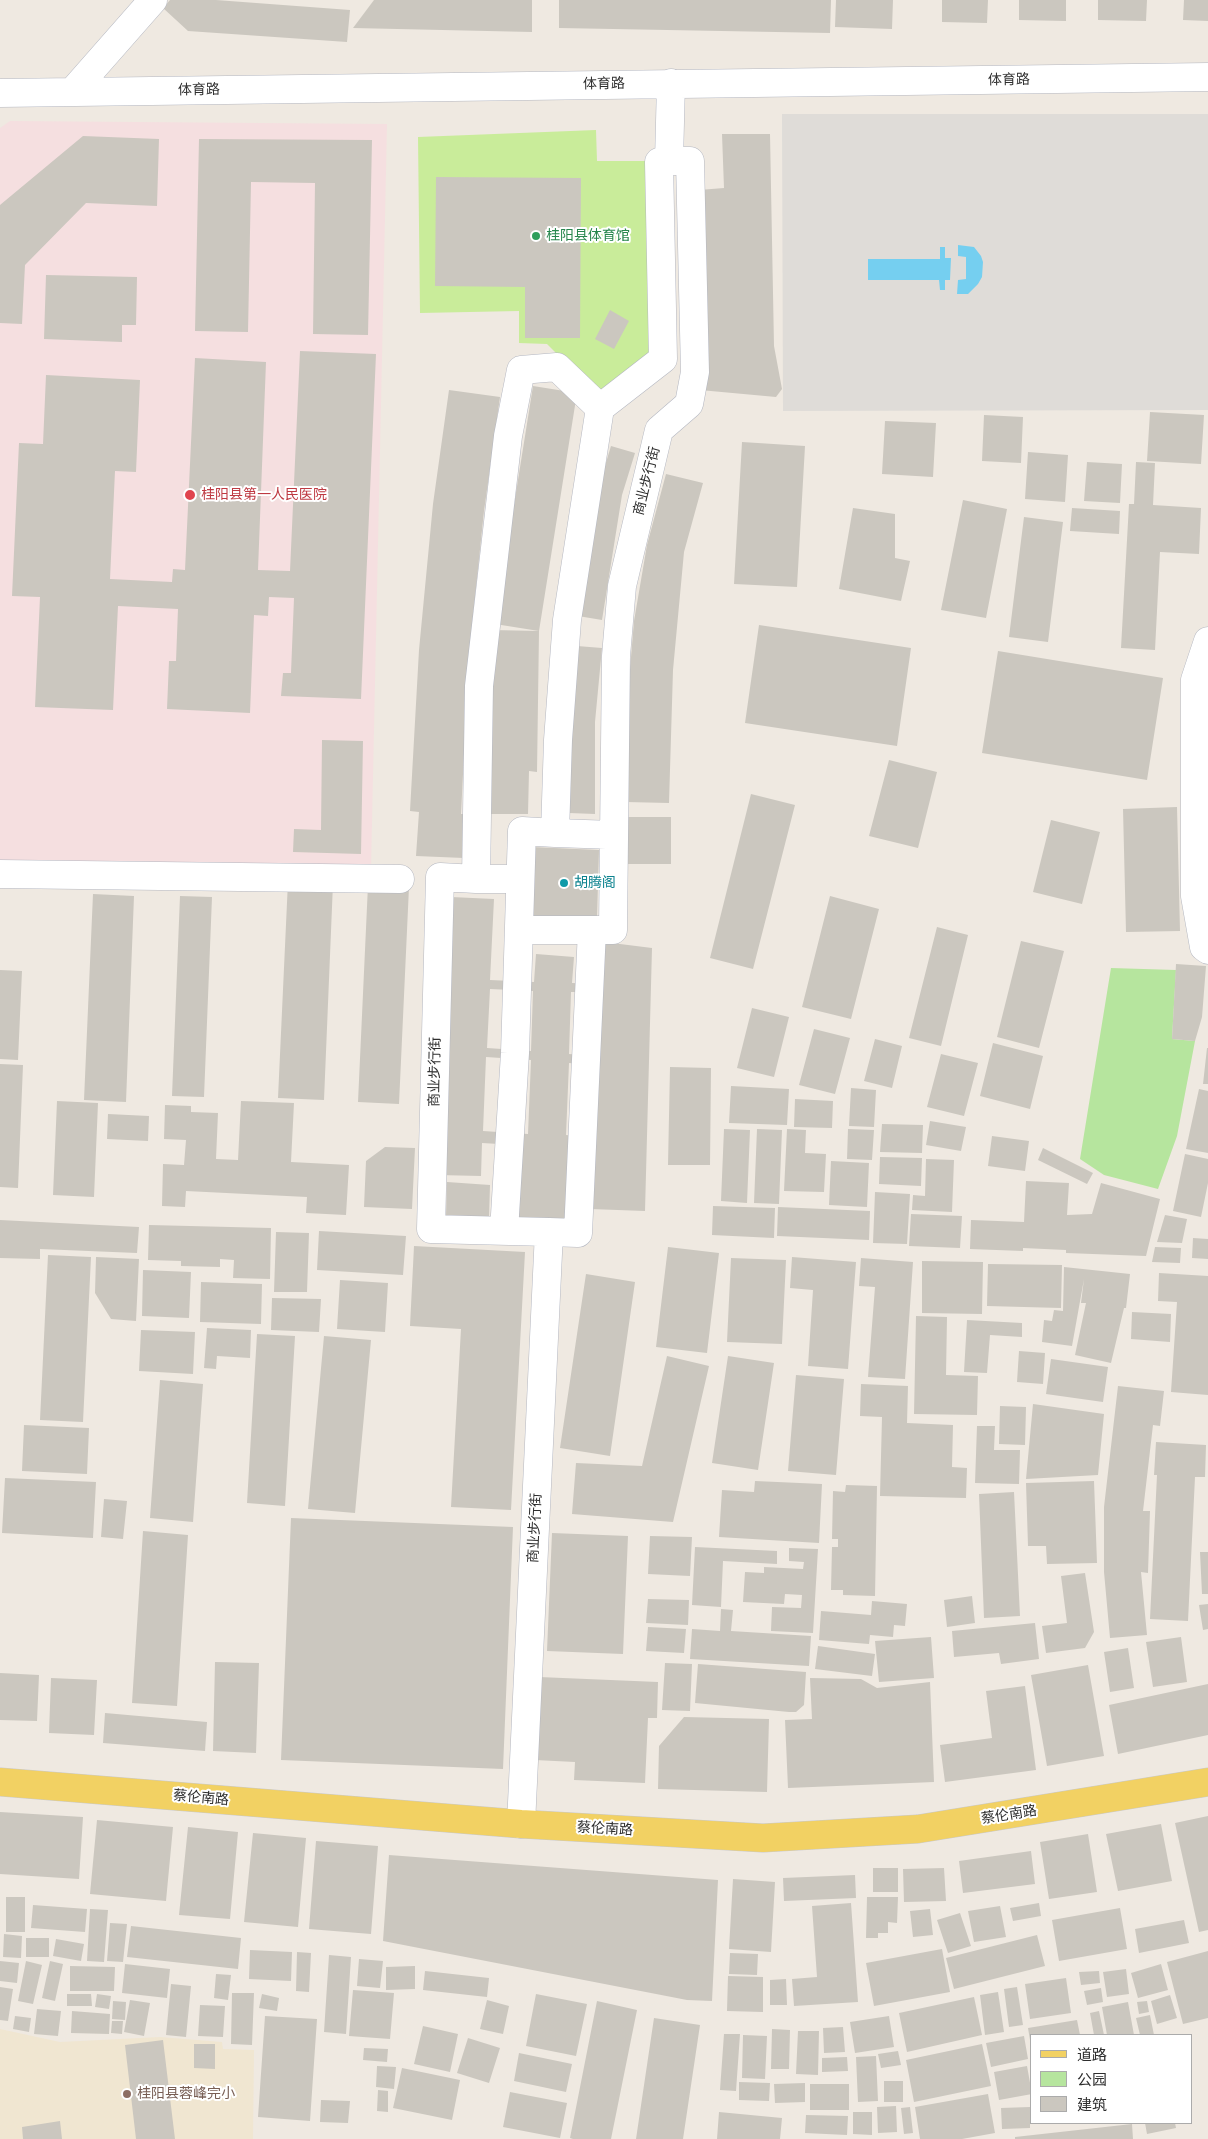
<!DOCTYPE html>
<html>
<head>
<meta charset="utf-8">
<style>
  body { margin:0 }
  #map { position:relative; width:1208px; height:2139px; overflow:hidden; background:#efe9e1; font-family:"PT Sans","Noto Sans SC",sans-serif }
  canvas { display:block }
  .legend { position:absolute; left:1030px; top:2034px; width:162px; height:90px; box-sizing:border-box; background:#fff; border:1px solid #ababab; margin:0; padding:6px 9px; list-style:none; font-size:15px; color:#2e2e2e }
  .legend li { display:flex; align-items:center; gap:10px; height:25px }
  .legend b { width:25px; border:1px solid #ababab }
</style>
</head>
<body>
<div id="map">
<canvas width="1208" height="2139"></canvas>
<ul class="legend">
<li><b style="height:6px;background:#f2d163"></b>道路</li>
<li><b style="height:14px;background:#b6e59e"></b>公园</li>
<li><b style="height:14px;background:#cbc7bf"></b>建筑</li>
</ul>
</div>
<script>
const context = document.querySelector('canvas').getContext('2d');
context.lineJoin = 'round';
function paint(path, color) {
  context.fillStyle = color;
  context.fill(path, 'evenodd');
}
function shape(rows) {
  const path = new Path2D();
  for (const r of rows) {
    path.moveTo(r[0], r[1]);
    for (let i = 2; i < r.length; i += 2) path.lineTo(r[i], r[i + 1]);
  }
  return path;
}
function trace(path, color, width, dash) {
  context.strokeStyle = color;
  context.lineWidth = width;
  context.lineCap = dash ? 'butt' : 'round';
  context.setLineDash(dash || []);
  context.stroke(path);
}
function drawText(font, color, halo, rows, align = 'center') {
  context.font = font + ' "PT Sans","Noto Sans SC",sans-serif';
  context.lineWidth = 4;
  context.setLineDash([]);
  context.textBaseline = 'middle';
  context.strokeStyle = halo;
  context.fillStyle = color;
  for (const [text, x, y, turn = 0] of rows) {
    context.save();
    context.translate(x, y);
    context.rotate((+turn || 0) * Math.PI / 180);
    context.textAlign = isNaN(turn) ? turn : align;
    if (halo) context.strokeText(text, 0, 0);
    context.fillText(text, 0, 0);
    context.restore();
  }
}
const education = shape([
  [0,2029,60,2042,160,2037,222,2042,223,2049,254,2050,253,2139,0,2139]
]);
const medical = shape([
  [10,121,387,124,371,868,0,862,0,128]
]);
const green = shape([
  [1111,968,1176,970,1172,1039,1195,1041,1177,1136,1158,1189,1104,1175,1080,1159]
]);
const pitch = shape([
  [596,130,597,161,650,161,657,346,599,396,547,344,519,343,519,311,420,313,418,137]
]);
const plaza = shape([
  [782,114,1208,114,1208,410,783,411]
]);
const water = shape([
  [958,245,974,247,981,256,983,262,982,277,978,284,968,294,957,294,958,280,966,279,966,257,958,256],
  [940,247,945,247,945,258,951,258,950,280,945,280,945,290,940,290,939,280,868,280,868,259,940,259]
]);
const building = shape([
  [170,0,216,0,350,10,347,42,188,31,163,8],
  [374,0,532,0,532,32,353,28],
  [559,0,831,0,830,33,559,28],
  [836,0,893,0,892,29,835,27],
  [942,0,988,0,987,23,942,22],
  [1019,0,1066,0,1066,21,1019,20],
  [1098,0,1147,0,1146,21,1098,20],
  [1184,0,1208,0,1208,21,1183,20],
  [722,134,770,134,774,346,782,389,776,397,689,389,699,190,724,188],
  [83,136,159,139,157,206,86,203,25,265,22,324,0,323,0,205],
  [199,139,372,140,368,335,313,334,315,183,251,182,248,332,195,331],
  [436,177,581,178,580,338,525,338,525,287,435,286],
  [46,275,137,277,136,325,122,325,122,342,44,339],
  [610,310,629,321,614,349,595,339],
  [300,351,376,354,361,699,281,696,283,673,291,673,294,598,269,597,268,616,254,615,250,713,167,709,169,661,176,661,178,609,118,606,113,710,35,707,40,597,12,596,19,443,43,444,46,375,140,380,136,472,115,471,110,579,172,582,173,569,185,570,195,358,266,362,258,570,290,571],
  [533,386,577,393,539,631,495,624],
  [449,390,500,397,484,511,469,655,461,814,467,814,464,858,416,856,419,812,410,811,419,650,433,504],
  [1150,412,1204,415,1201,464,1147,461],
  [984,415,1023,417,1021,463,982,461],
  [885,421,936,423,933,477,882,474],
  [742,442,805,446,797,587,734,584],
  [611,446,635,453,622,495,602,620,578,616,598,489],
  [1028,452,1068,455,1065,502,1025,499],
  [1087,462,1122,464,1120,503,1084,501],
  [1136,462,1155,463,1153,505,1201,508,1199,554,1160,552,1155,650,1121,648,1129,504,1134,504],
  [666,474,703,483,684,552,673,670,669,803,626,802,630,669,634,621,647,545],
  [963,500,1007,509,986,618,941,610],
  [853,508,895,514,895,558,910,561,901,601,839,589],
  [1072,508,1120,511,1119,534,1070,531],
  [1024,517,1063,522,1048,642,1009,637],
  [759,625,911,648,897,746,745,723],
  [492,630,539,631,537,772,529,771,528,814,490,814],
  [577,646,602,648,595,722,595,814,569,813,571,722],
  [998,651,1163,678,1147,780,982,753],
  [322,740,363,741,361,854,293,852,294,829,321,830],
  [889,760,937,772,918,848,869,836],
  [751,794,795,805,753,969,710,958],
  [1177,807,1180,931,1126,932,1123,809],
  [627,817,671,817,671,864,627,864],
  [1051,820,1100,832,1082,904,1033,892],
  [531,847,599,850,597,918,528,916],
  [288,881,333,883,324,1100,278,1098],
  [368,885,409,887,399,1104,358,1102],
  [93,894,134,896,126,1102,84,1100],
  [180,896,212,897,204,1097,172,1096],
  [830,896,879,909,851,1019,802,1007],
  [451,897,494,899,490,980,534,982,536,954,574,957,572,983,600,984,604,942,652,948,645,1211,590,1209,567,1220,514,1218,516,1145,482,1143,481,1176,438,1175],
  [490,989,533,991,531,1051,487,1048],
  [571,992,600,992,594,1056,569,1054],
  [486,1057,531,1060,528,1134,483,1131],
  [569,1063,594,1065,592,1137,566,1135],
  [937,927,968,935,941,1046,909,1038],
  [1021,941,1064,951,1039,1048,997,1037],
  [1176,964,1206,966,1202,1017,1195,1041,1172,1039],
  [0,970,22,971,18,1060,0,1059],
  [752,1008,789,1017,774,1077,737,1068],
  [814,1029,850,1038,835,1094,799,1085],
  [875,1039,902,1046,892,1088,864,1081],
  [993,1043,1043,1056,1030,1109,980,1096],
  [1207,1048,1208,1048,1208,1084,1203,1084],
  [941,1054,978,1063,964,1116,927,1107],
  [0,1064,23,1065,18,1188,0,1187],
  [670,1067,711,1068,710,1165,668,1165],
  [731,1086,789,1089,787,1125,729,1123],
  [851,1088,876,1090,874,1127,849,1126],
  [1199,1089,1208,1091,1208,1153,1186,1149],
  [795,1099,833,1101,832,1128,794,1127],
  [57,1101,98,1103,94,1197,53,1195],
  [241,1101,294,1103,291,1162,349,1165,346,1215,306,1213,307,1197,186,1191,185,1207,162,1206,163,1164,184,1165,186,1140,164,1139,165,1105,191,1106,191,1112,218,1113,216,1159,238,1160],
  [108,1114,149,1116,148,1141,107,1139],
  [930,1121,966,1127,961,1151,926,1145],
  [882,1124,923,1125,922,1153,880,1152],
  [724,1129,750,1130,747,1203,721,1201],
  [757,1129,782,1130,779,1204,754,1203],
  [787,1129,806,1130,805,1153,826,1154,824,1192,784,1191],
  [848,1129,874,1130,872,1160,847,1159],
  [992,1136,1029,1141,1025,1171,988,1166],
  [385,1147,415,1148,412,1209,364,1207,366,1161],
  [1043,1148,1093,1173,1087,1184,1038,1160],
  [1185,1154,1208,1159,1208,1183,1201,1217,1173,1211],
  [880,1157,922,1158,921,1186,879,1184],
  [926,1159,954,1160,952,1212,912,1210,913,1195,925,1196],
  [831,1161,869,1163,867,1207,829,1205],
  [1026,1181,1069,1183,1067,1215,1092,1214,1101,1183,1160,1199,1146,1256,1066,1253,1066,1250,1023,1248,1023,1251,970,1249,971,1220,1024,1222],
  [447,1182,490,1185,489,1218,446,1216],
  [875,1192,910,1194,907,1244,873,1243],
  [713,1206,775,1208,774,1238,712,1235],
  [778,1207,870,1211,869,1240,777,1236],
  [911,1214,962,1216,960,1248,909,1246],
  [1165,1215,1187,1219,1182,1243,1157,1242],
  [0,1220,139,1227,137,1253,40,1249,40,1259,0,1258],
  [149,1225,271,1228,270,1279,233,1278,234,1260,220,1259,220,1267,181,1266,181,1261,148,1260],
  [319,1231,406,1236,403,1275,317,1270],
  [276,1232,309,1233,307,1292,274,1292],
  [1193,1238,1208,1239,1208,1259,1192,1258],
  [414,1246,525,1252,511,1510,451,1507,461,1329,410,1326],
  [668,1247,719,1253,707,1353,656,1347],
  [1155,1247,1181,1248,1180,1263,1152,1262],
  [48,1255,91,1257,83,1422,40,1420],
  [96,1257,139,1259,136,1321,111,1319,95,1293],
  [792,1257,856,1262,848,1369,808,1366,813,1290,790,1288],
  [731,1258,786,1260,782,1344,727,1342],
  [861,1258,913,1262,905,1379,868,1377,875,1287,859,1286],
  [922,1261,983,1262,982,1314,922,1313],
  [988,1264,1062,1265,1061,1308,987,1306],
  [1064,1267,1130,1274,1126,1308,1124,1308,1111,1363,1075,1355,1086,1303,1081,1303,1084,1279,1072,1346,1042,1342,1044,1320,1052,1321,1054,1310,1063,1311],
  [143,1270,191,1272,189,1318,142,1316],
  [1159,1273,1208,1276,1208,1395,1171,1392,1177,1302,1158,1301],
  [586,1274,635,1282,610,1456,560,1448],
  [340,1280,388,1283,385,1332,337,1329],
  [201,1282,262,1284,261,1324,200,1322],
  [272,1298,321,1299,319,1332,271,1330],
  [1132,1312,1171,1314,1170,1342,1131,1339],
  [916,1316,947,1317,946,1375,978,1376,977,1415,914,1414],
  [967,1320,1022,1323,1022,1337,990,1335,987,1373,964,1372],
  [207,1328,251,1330,250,1358,217,1356,216,1369,204,1368],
  [141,1330,195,1332,193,1374,139,1371],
  [257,1334,295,1336,285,1506,247,1503],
  [324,1336,371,1340,355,1513,308,1509],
  [1019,1351,1045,1353,1043,1384,1017,1382],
  [667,1356,709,1366,673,1522,572,1514,576,1463,642,1466],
  [728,1356,774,1363,758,1470,712,1463],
  [1051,1359,1108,1367,1103,1402,1046,1394],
  [796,1375,844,1379,836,1475,788,1471],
  [160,1380,203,1384,193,1522,150,1518],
  [861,1384,908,1386,907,1423,953,1425,952,1467,967,1468,966,1498,880,1496,882,1417,860,1416],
  [1118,1386,1164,1391,1160,1426,1153,1425,1143,1511,1150,1511,1148,1573,1141,1572,1147,1635,1110,1638,1104,1572,1104,1507],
  [1033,1404,1104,1414,1098,1475,1026,1479],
  [1000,1406,1026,1407,1025,1445,999,1444],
  [24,1425,89,1428,87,1474,22,1471],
  [977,1426,995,1426,994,1450,1020,1450,1019,1484,975,1483],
  [1156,1442,1206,1445,1205,1477,1195,1477,1188,1621,1150,1619,1157,1475,1154,1475],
  [5,1478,96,1482,93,1538,2,1533],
  [755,1481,822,1484,819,1543,719,1537,722,1490,754,1492],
  [1094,1481,1097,1563,1047,1564,1046,1546,1028,1546,1026,1483],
  [846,1485,877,1486,875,1596,843,1595,843,1590,831,1590,832,1547,838,1547,838,1539,832,1539,833,1491,845,1492],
  [1014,1492,1020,1616,984,1618,979,1494],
  [104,1499,127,1501,123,1539,101,1537],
  [291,1518,513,1527,503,1769,281,1760],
  [143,1531,188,1535,177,1706,132,1703],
  [552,1533,628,1536,623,1654,547,1651],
  [650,1536,692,1537,690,1576,648,1574],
  [695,1547,777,1551,777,1564,723,1561,721,1607,692,1605],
  [789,1548,818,1549,813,1633,771,1631,772,1607,801,1608,802,1595,785,1594,784,1604,743,1602,745,1572,764,1573,764,1567,803,1569,804,1562,789,1561],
  [1200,1552,1208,1552,1208,1594,1202,1594],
  [1085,1573,1094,1632,1085,1648,1046,1653,1042,1626,1067,1623,1061,1576],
  [972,1596,975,1623,947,1627,944,1600],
  [648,1599,689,1600,688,1625,646,1623],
  [872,1601,907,1604,905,1626,894,1625,893,1637,870,1635,869,1644,819,1640,821,1611,871,1615],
  [1208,1604,1208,1629,1203,1630,1199,1605],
  [721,1609,733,1610,731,1631,811,1636,809,1666,690,1659,692,1629,720,1631],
  [1035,1623,1039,1659,1001,1664,999,1653,954,1657,952,1631],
  [648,1627,686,1629,684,1653,646,1651],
  [931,1637,934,1678,879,1682,875,1641],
  [1181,1637,1187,1682,1153,1687,1146,1642],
  [818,1646,875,1654,872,1676,815,1669],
  [1128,1648,1134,1688,1110,1692,1104,1652],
  [215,1662,259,1663,256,1753,213,1751],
  [665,1663,692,1664,690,1711,662,1710],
  [698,1664,806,1672,804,1705,796,1712,789,1712,695,1703],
  [1088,1665,1104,1756,1047,1766,1031,1675],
  [0,1673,39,1675,37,1721,0,1720],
  [539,1677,658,1682,657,1718,648,1718,645,1783,574,1780,575,1762,535,1760],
  [51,1678,97,1680,94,1735,49,1733],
  [810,1678,861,1679,877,1688,930,1682,934,1782,788,1788,785,1720,812,1719],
  [1208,1684,1208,1735,1118,1754,1109,1705],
  [1025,1686,1036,1770,945,1782,940,1745,992,1738,986,1691],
  [105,1713,207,1722,205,1751,103,1743],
  [684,1717,769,1719,767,1792,658,1789,659,1746],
  [0,1812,83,1817,79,1879,0,1874],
  [1208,1816,1208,1930,1199,1932,1175,1823],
  [97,1820,173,1827,166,1901,90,1894],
  [1161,1824,1172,1881,1118,1891,1106,1834],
  [188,1827,238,1832,230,1919,179,1915],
  [253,1833,306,1838,298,1927,244,1922],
  [1088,1834,1097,1892,1049,1899,1040,1842],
  [316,1841,378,1846,371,1934,309,1929],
  [1031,1851,1035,1884,963,1893,959,1861],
  [389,1855,718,1880,712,2001,687,2000,383,1941],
  [873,1868,898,1868,898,1892,873,1892],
  [944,1868,946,1901,904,1902,903,1869],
  [855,1875,856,1898,784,1901,783,1878],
  [733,1879,775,1882,771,1952,729,1949],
  [6,1897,25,1897,25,1932,6,1932],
  [867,1897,898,1897,897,1923,888,1922,888,1933,878,1933,878,1938,866,1938],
  [851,1903,858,2002,794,2006,792,1979,817,1977,812,1906],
  [1039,1903,1041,1916,1013,1921,1010,1908],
  [33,1905,87,1909,85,1932,31,1928],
  [1000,1906,1006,1937,974,1942,968,1911],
  [1120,1908,1127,1949,1059,1961,1052,1920],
  [90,1909,108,1910,104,1962,87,1961],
  [930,1909,933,1935,913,1937,910,1911],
  [960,1913,971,1946,948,1953,937,1920],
  [1184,1920,1189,1943,1139,1953,1135,1929],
  [110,1923,127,1924,123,1962,107,1961],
  [131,1926,241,1938,238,1969,127,1957],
  [4,1934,22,1936,21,1958,3,1957],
  [1037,1935,1045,1966,954,1989,946,1958],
  [26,1938,49,1938,49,1957,26,1957],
  [56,1939,84,1944,81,1961,53,1956],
  [942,1949,950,1992,874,2006,866,1963],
  [250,1950,292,1952,291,1981,249,1979],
  [1208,1951,1208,2018,1183,2024,1167,1962],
  [297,1952,311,1953,309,1992,296,1991],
  [730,1953,758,1954,757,1975,729,1974],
  [329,1955,351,1957,346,2034,324,2032],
  [359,1959,383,1961,380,1988,357,1986],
  [0,1961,19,1963,17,1983,0,1981],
  [26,1961,42,1965,33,2004,18,2001],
  [50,1961,63,1964,55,2001,42,1998],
  [125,1964,170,1969,167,1998,122,1993],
  [1161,1964,1168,1990,1138,1998,1131,1973],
  [70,1966,115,1967,114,1991,70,1991],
  [415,1966,415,1989,386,1990,386,1967],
  [1126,1969,1129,1994,1107,1997,1103,1972],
  [425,1971,489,1978,487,1997,423,1990],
  [1099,1971,1100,1983,1081,1985,1079,1972],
  [216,1974,231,1975,228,2000,214,1998],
  [728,1976,763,1977,763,2012,727,2011],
  [1066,1978,1071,2013,1030,2019,1025,1984],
  [786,1979,787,2005,770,2005,770,1980],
  [171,1984,191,1986,186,2037,166,2035],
  [0,1987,13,1989,8,2021,0,2020],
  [1017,1987,1023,2025,1009,2027,1004,1989],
  [1101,1988,1103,2002,1087,2005,1084,1991],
  [353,1990,394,1993,390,2039,349,2036],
  [998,1992,1004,2032,985,2035,980,1995],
  [232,1993,254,1993,252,2045,231,2044],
  [67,1994,91,1994,92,2006,67,2006],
  [97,1994,111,1996,109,2009,95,2007],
  [262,1994,279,1998,277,2011,259,2008],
  [536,1994,587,2004,576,2056,526,2046],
  [1170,1995,1177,2018,1157,2024,1151,2001],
  [974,1997,982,2035,907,2052,899,2013],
  [130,2000,150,2003,144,2036,124,2032],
  [487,2000,509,2006,503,2034,480,2029],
  [113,2001,126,2002,125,2020,112,2019],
  [597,2001,637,2010,611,2139,573,2139,570,2138],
  [1147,2001,1149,2012,1139,2014,1137,2002],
  [1128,2002,1134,2035,1107,2035,1102,2007],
  [200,2005,225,2006,223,2037,198,2036],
  [37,2009,61,2011,58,2036,34,2034],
  [72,2011,110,2014,109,2034,71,2033],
  [1099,2011,1104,2035,1094,2035,1090,2013],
  [1150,2015,1154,2035,1140,2035,1136,2018],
  [15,2016,31,2018,29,2032,13,2029],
  [265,2016,317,2019,310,2121,258,2117],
  [889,2016,894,2047,855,2053,850,2022],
  [654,2018,700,2025,683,2139,636,2139],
  [1077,2020,1080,2035,1032,2035,1031,2046,1028,2028],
  [112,2021,123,2021,122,2034,111,2033],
  [423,2026,458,2034,450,2072,414,2064],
  [843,2027,845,2052,824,2053,823,2028],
  [772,2029,790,2030,789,2069,771,2069],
  [798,2031,819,2031,818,2075,796,2074],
  [724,2034,740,2034,736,2091,720,2090],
  [743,2035,767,2036,765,2079,742,2078],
  [1024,2036,1028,2059,991,2067,986,2043],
  [468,2038,500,2048,489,2083,457,2073],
  [163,2040,175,2139,136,2139,125,2045],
  [194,2044,215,2044,215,2069,194,2068],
  [982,2044,991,2086,914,2102,906,2060],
  [364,2048,388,2049,387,2062,363,2060],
  [898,2051,901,2065,881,2068,878,2054],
  [519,2053,572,2064,566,2092,514,2081],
  [876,2056,878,2101,858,2102,856,2057],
  [847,2057,848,2071,822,2072,822,2058],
  [377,2066,396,2067,394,2089,376,2087],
  [1027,2066,1032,2094,999,2100,994,2072],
  [402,2068,460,2080,452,2120,393,2108],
  [884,2081,903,2081,903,2102,884,2102],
  [739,2082,770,2083,769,2101,739,2100],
  [805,2083,805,2102,775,2103,774,2084],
  [810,2084,849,2084,849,2110,810,2110],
  [378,2090,388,2091,388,2112,377,2111],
  [510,2092,567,2103,560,2138,503,2127],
  [988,2094,995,2133,962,2139,920,2139,915,2107],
  [321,2100,350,2101,348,2123,320,2122],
  [896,2106,897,2132,878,2133,877,2107],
  [910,2107,913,2133,904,2134,901,2108],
  [1030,2107,1030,2128,1002,2129,1001,2108],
  [719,2112,782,2118,780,2139,717,2139],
  [853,2112,872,2112,872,2135,853,2134],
  [806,2115,848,2116,847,2135,805,2133],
  [60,2121,62,2139,23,2139,22,2127],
  [1145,2123,1175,2123,1176,2128,1147,2134],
  [1132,2124,1133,2139,1015,2139,1015,2137]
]);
const minor = shape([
  [73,91,153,0],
  [0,93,1208,77],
  [1208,641,1195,680,1195,896,1204,947,1208,950],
  [555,833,614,835],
  [0,874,400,879],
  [476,879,520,879],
  [519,930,613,930,616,656,622,586,659,430,689,404,695,372,690,161,669,161],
  [504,1231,515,1053,522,831,555,833,558,740,567,620,600,408,663,359,659,162,669,161,671,83],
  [549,1232,431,1229,440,877,476,879,479,686,508,436,521,370,557,367,600,408],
  [521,1824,549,1232,578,1233,592,930]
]);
const major = shape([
  [0,1782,521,1824,763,1838,918,1829,1208,1782]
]);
const markers = [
  [536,236,5,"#2e9e5b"],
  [190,495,6,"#e0444e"],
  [564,883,5,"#0f9aa8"],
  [127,2094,5,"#8d6e63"]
];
const streetNames = [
  ["体育路",1009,80,-1],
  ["体育路",604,84,-1],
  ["体育路",199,90,-1],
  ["商业步行街",647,481,-76],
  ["商业步行街",435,1072,-89],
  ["商业步行街",535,1528,-87],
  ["蔡伦南路",201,1798,5],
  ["蔡伦南路",1009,1815,-9],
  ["蔡伦南路",605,1829,3]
];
const leisureNames = [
  ["桂阳县体育馆",546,236]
];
const healthNames = [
  ["桂阳县第一人民医院",201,495]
];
const cultureNames = [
  ["胡腾阁",574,883]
];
const educationNames = [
  ["桂阳县蓉峰完小",137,2094]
];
paint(education, '#f0e6d1');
paint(medical, '#f5dfe0');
paint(green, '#b6e59e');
paint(pitch, '#c9ec9a');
paint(plaza, '#dfdcd8');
paint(water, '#75cff0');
paint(building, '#cbc7bf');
trace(minor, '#b4b7c1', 29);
trace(major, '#c9c9c9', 29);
trace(minor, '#fff', 28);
trace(major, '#f2d163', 28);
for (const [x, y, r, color] of markers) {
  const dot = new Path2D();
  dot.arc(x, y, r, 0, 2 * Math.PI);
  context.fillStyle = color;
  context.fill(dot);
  trace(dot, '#fff', 2);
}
drawText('14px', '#2e2e2e', '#fff', streetNames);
drawText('14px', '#27864d', '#fff', leisureNames, 'left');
drawText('14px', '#be3a42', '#fff', healthNames, 'left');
drawText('14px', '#0d838f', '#fff', cultureNames, 'left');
drawText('14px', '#785e54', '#fff', educationNames, 'left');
</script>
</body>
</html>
